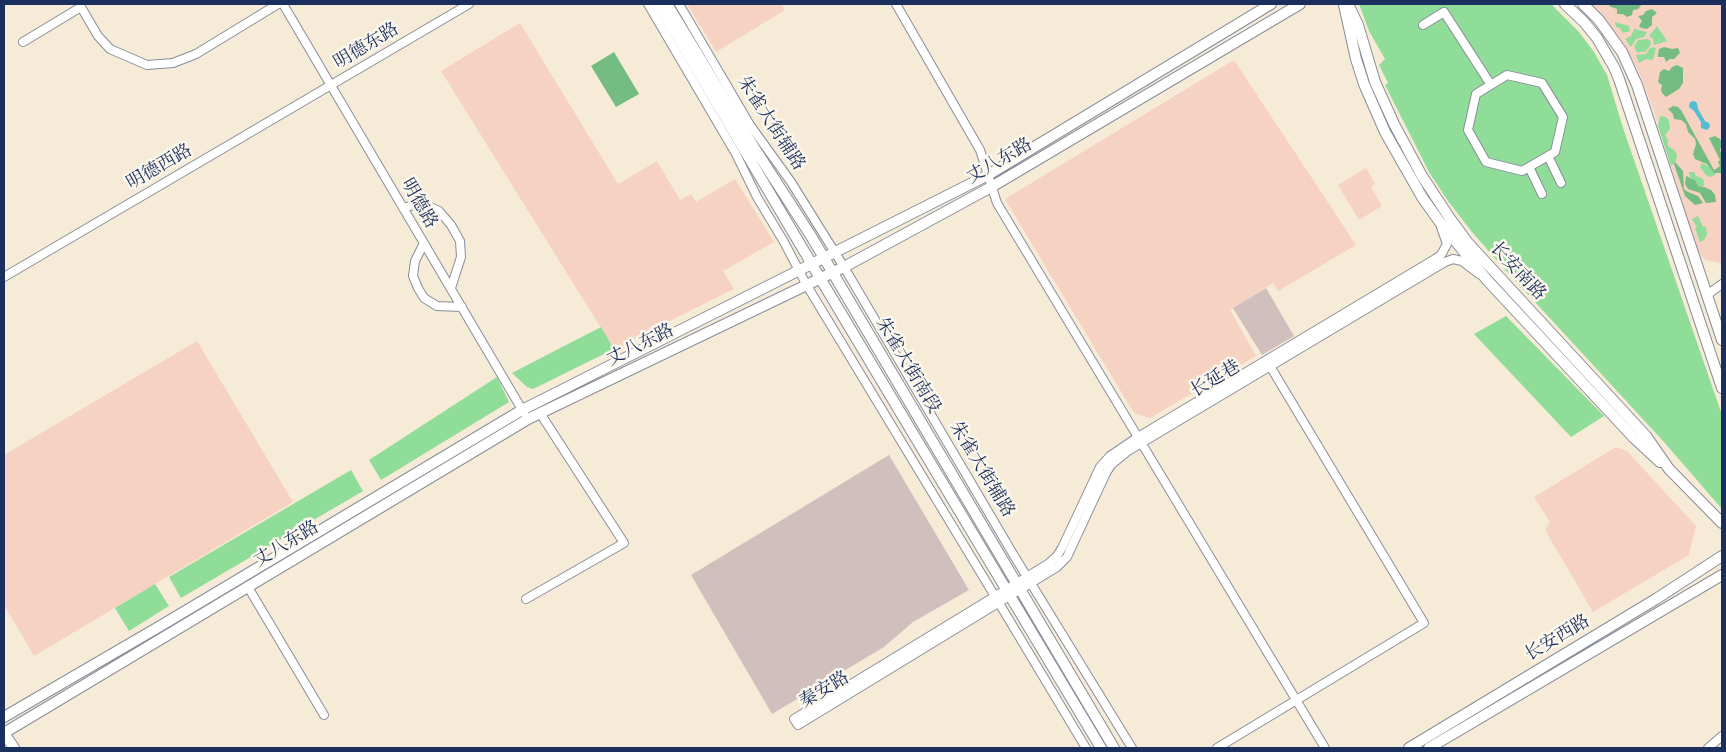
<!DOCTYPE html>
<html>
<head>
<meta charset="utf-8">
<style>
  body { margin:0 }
  #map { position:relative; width:1726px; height:752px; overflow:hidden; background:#f6ebd7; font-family:"IM FELL DW Pica",serif }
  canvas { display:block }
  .frame { position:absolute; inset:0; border:5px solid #1b2f5e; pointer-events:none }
</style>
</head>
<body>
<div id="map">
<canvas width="1726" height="752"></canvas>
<div class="frame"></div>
</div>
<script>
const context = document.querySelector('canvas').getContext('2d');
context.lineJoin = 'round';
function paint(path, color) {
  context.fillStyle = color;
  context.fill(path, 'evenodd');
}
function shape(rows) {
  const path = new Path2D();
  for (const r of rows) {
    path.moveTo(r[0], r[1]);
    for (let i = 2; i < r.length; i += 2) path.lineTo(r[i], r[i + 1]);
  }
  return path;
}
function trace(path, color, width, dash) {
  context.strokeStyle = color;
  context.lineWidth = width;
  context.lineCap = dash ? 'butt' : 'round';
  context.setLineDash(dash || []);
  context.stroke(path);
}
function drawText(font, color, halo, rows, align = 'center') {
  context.font = font + ' "IM FELL DW Pica","Noto Serif SC",serif';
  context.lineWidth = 5;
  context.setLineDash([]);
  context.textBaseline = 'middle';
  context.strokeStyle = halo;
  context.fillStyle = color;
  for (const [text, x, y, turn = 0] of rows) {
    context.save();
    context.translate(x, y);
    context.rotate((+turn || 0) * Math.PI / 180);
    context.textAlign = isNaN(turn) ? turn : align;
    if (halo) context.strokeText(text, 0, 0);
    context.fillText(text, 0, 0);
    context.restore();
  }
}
const built = shape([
  [687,4,781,4,785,10,716,52],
  [1591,4,1722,4,1722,263,1708,261,1703,258,1698,251,1653,109,1639,72,1621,40],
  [520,23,618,184,657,161,680,200,691,194,696,202,735,179,774,242,723,271,734,289,614,349,441,71],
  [1234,60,1356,245,1278,291,1273,283,1230,310,1256,356,1150,418,1134,413,1005,199],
  [1366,168,1375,184,1371,187,1382,206,1359,220,1338,185],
  [197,341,293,502,34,656,4,605,4,455],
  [1616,447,1627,451,1696,526,1689,555,1593,612,1545,530,1550,522,1534,497]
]);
const industrial = shape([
  [1266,288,1294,336,1262,355,1233,308],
  [889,455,969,590,913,622,884,647,772,714,691,575]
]);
const green = shape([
  [1359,4,1551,4,1579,32,1594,52,1607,75,1623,128,1722,415,1722,509,1664,442,1500,264,1472,232,1448,201,1429,172,1385,85,1388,83,1379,65,1385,59,1369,31],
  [1615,22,1629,26,1630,31,1623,33,1620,28,1616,27],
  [1657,26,1667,41,1654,45,1653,39,1649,36],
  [1634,29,1647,32,1644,37,1636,39,1631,47,1625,39,1631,36],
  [1648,39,1651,42,1650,46,1645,52,1637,52,1634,47,1638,40],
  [1653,47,1656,48,1653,60,1646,59,1639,63,1636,55,1646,54,1649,49],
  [1660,116,1666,117,1669,121,1670,129,1665,135,1668,140,1668,146,1674,150,1677,155,1676,161,1671,166,1658,126],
  [1702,163,1708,166,1716,174,1715,175,1710,177,1706,175,1700,167],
  [1689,172,1694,172,1696,176,1702,178,1704,181,1704,186,1698,186,1695,180,1690,177],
  [1698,216,1703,227,1706,227,1707,234,1704,240,1700,242,1695,228,1697,227,1692,219],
  [1506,316,1604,416,1571,437,1474,334],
  [601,327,614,349,533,389,527,387,512,373],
  [497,377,509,402,381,480,369,460],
  [351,470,363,491,181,598,169,577],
  [155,584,169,606,129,631,115,608]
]);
const forest = shape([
  [1611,4,1642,4,1638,9,1633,10,1632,15,1627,17,1623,14,1617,14,1617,9,1609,6],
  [1652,9,1657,13,1652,17,1652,25,1647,29,1641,28,1639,26,1642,21,1638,16,1643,15,1646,11],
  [1664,47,1672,49,1678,48,1680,53,1674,59,1670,59,1666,62,1664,57,1658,57,1658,54,1659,49],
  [614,52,639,94,616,107,591,66],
  [1677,65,1683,68,1683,83,1679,89,1666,97,1662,93,1661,90,1662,85,1658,82,1660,72,1664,69,1669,71,1672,67],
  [1673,106,1678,107,1681,110,1714,170,1720,166,1718,162,1720,160,1709,138,1715,136,1720,139,1722,143,1720,150,1722,156,1722,173,1714,173,1707,164,1695,159,1693,154,1696,144,1695,139,1688,132,1686,124,1681,120,1674,119,1673,114,1668,109],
  [1675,162,1683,171,1684,189,1688,192,1698,196,1703,203,1695,205,1685,196,1674,164],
  [1686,176,1695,180,1698,186,1704,187,1711,190,1715,195,1716,202,1706,203,1700,193,1688,189,1685,184]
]);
const water = shape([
  [1694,101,1697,103,1698,109,1705,121,1709,123,1710,127,1707,130,1701,128,1701,122,1694,111,1689,107,1690,102]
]);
const minor = shape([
  [283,4,524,413],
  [648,4,736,154,757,197,784,242,806,284,999,603,1086,748],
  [679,4,750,125,791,182,844,267,1013,554,1132,748],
  [896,4,980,150,997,203,1325,748],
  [1423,25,1444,12,1491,85],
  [23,42,81,7,98,36,110,49,147,65,173,63,196,54,278,4],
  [1529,167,1548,156],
  [1542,194,1529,167,1522,171,1486,162,1468,130,1476,94,1507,75,1542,83,1563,117,1555,152,1548,156,1561,183],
  [403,208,421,203,439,211,451,225,460,241,461,257,451,288],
  [1441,227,1447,244,1441,255,1435,259,1138,437,1110,456,1100,467,1062,548,1057,556,1048,564,794,719,798,725,1057,567,1067,557,1106,473,1111,465,1128,451,1445,262,1453,259,1462,261,1479,274],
  [424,243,415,261,413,276,418,288,424,298,437,306,462,307],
  [4,277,469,4],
  [1707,295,1722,284],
  [248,587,324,715],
  [526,599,624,543,540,413],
  [1217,748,1424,623,1270,366],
  [1708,748,1722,736]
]);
const major = shape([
  [658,4,820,278,1101,748],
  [667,4,755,149,811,236,1114,748],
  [1348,4,1358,25,1375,82,1394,124,1422,176,1449,217,1468,243,1646,436,1669,469,1722,523],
  [1565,4,1584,22,1597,38,1614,67,1619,79,1722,388],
  [1583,4,1599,20,1622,52,1637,85,1722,340],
  [1344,5,1356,59,1364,84,1385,132,1422,197,1439,221,1487,280,1633,437,1660,462],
  [4,717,162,625,522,410,988,175,1271,4],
  [4,733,528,419,844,267,993,186,1300,4],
  [4,733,14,748],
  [1409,748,1656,599,1722,556],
  [1429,748,1722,575]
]);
const streetNames = [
  ["明德东路",367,47,-31],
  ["朱雀大街辅路",770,124,57],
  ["丈八东路",1000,162,-30],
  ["明德西路",160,168,-30],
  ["明德路",418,204,60],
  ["长安南路",1517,272,47],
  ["丈八东路",641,346,-26],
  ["朱雀大街南段",907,366,59],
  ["长延巷",1216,380,-31],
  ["朱雀大街辅路",981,470,59],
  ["丈八东路",287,545,-31],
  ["长安西路",1558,639,-31],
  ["秦安路",825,691,-31]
];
paint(built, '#f6d2c3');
paint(industrial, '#d1bfbd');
paint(green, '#90dc99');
paint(forest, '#74bc81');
paint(water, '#53bcd0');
trace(minor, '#888d9a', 10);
trace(major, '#888d9a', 12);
trace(minor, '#fff', 8);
trace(major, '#fff', 10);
drawText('18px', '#1b2f5e', '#fbf7ec', streetNames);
</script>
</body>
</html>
